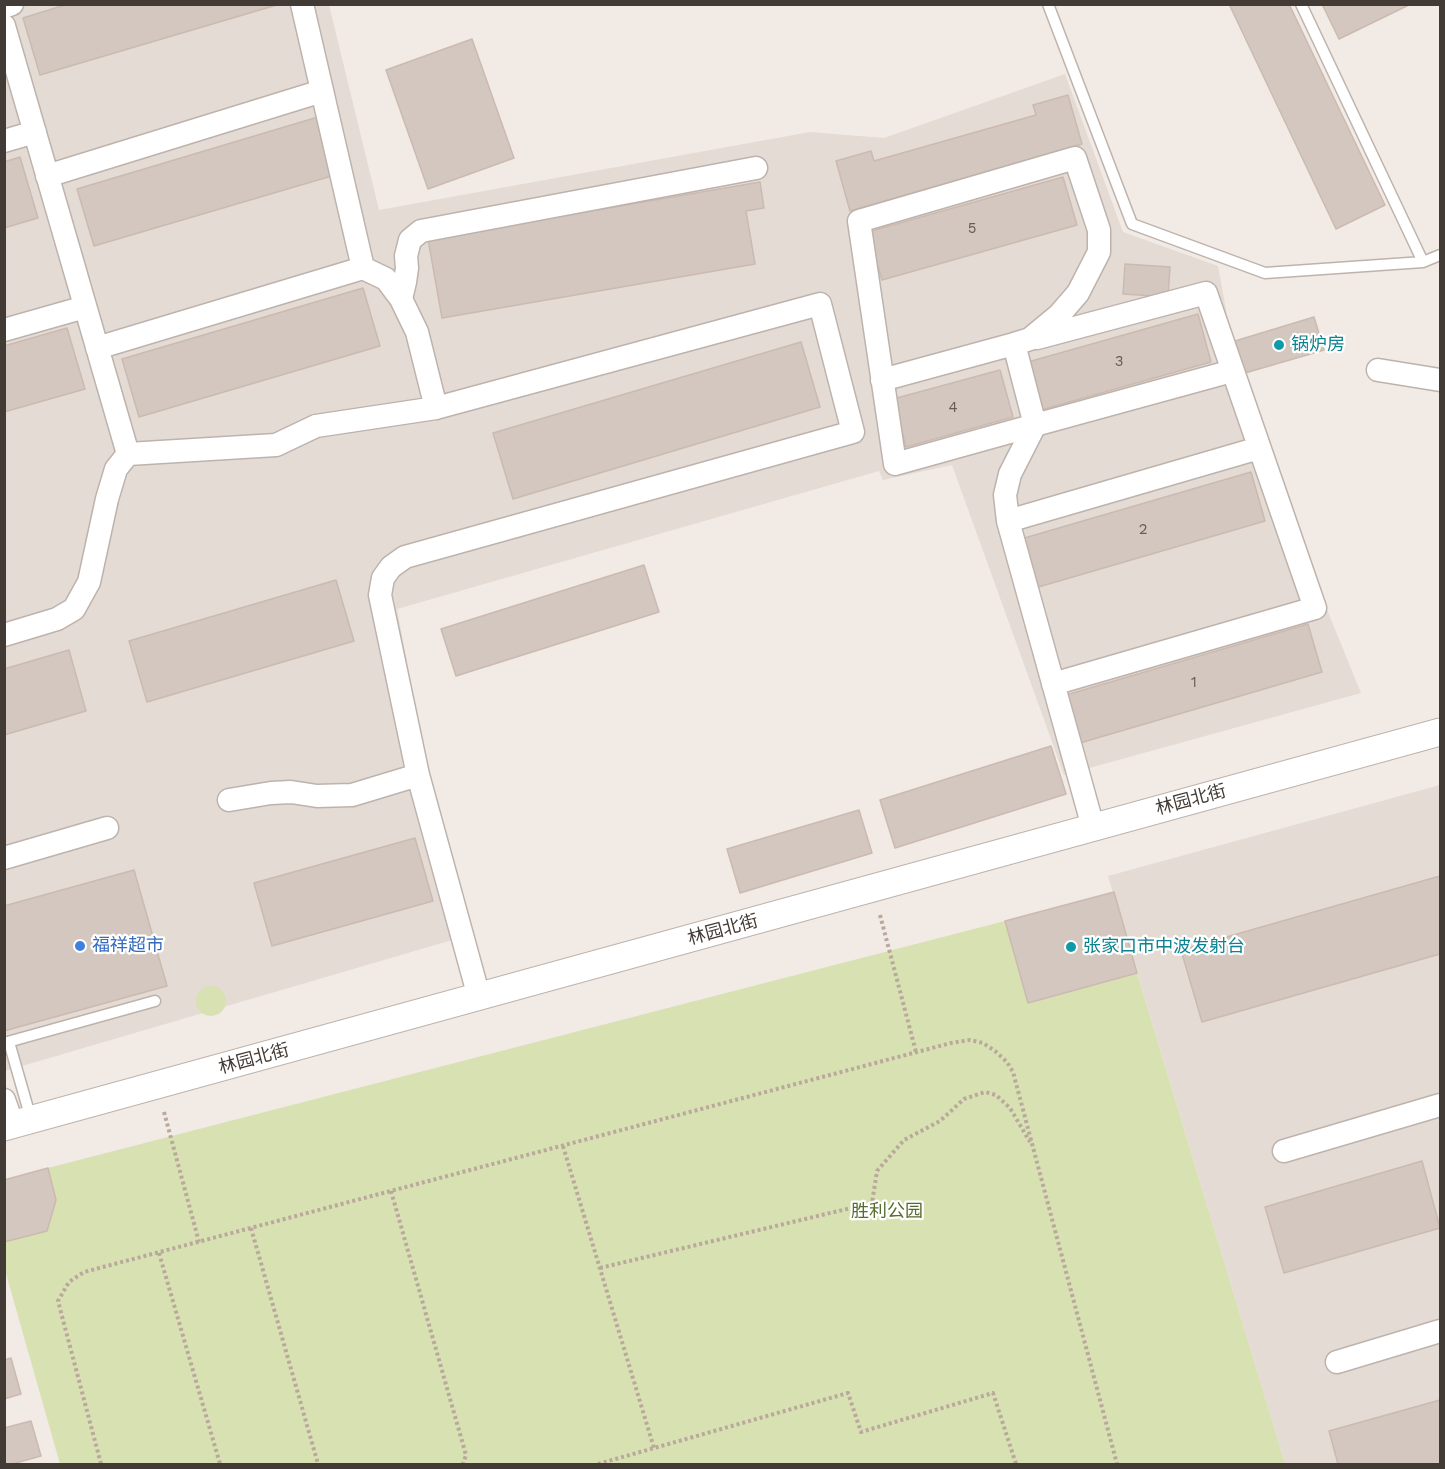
<!DOCTYPE html>
<html>
<head>
<meta charset="utf-8">
<style>
  body { margin:0 }
  #map { position:relative; width:1445px; height:1469px; overflow:hidden; background:#f1eae5; font-family:"Work Sans",sans-serif }
  canvas { display:block }
  .frame { position:absolute; inset:0; border:6px solid #423a35; pointer-events:none }
</style>
</head>
<body>
<div id="map">
<canvas width="1445" height="1469"></canvas>
<div class="frame"></div>
</div>
<script>
const context = document.querySelector('canvas').getContext('2d');
context.lineJoin = 'round';
function paint(path, color) {
  context.fillStyle = color;
  context.fill(path, 'evenodd');
}
function shape(rows) {
  const path = new Path2D();
  for (const r of rows) {
    if (r.length === 3) {
      path.moveTo(r[0] + r[2], r[1]);
      path.arc(r[0], r[1], r[2], 0, 2 * Math.PI);
      continue;
    }
    path.moveTo(r[0], r[1]);
    for (let i = 2; i < r.length; i += 2) path.lineTo(r[i], r[i + 1]);
  }
  return path;
}
function trace(path, color, width, dash) {
  context.strokeStyle = color;
  context.lineWidth = width;
  context.lineCap = dash ? 'butt' : 'round';
  context.setLineDash(dash || []);
  context.stroke(path);
}
function drawText(font, color, halo, rows, align = 'center') {
  context.font = font + ' "Work Sans","Noto Sans SC",sans-serif';
  context.lineWidth = 4.5;
  context.setLineDash([]);
  context.textBaseline = 'middle';
  context.strokeStyle = halo;
  context.fillStyle = color;
  for (const [text, x, y, turn = 0] of rows) {
    context.save();
    context.translate(x, y);
    context.rotate((+turn || 0) * Math.PI / 180);
    context.textAlign = isNaN(turn) ? turn : align;
    if (halo) context.strokeText(text, 0, 0);
    context.fillText(text, 0, 0);
    context.restore();
  }
}
const residential = shape([
  [5,5,329,5,379,210,810,132,884,138,1065,74,1123,232,1218,266,1234,354,1297,536,1361,693,1064,775,952,465,883,480,879,471,397,609,459,938,5,1071],
  [1440,785,1440,1464,1285,1464,1108,876]
]);
const green = shape([
  [1005,921,1028,1002,1137,973,1285,1464,60,1464,5,1270,4,1242,47,1231,56,1200,48,1168],
  [211,1001,15]
]);
const building = shape([
  [68,4,280,4,40,75,23,18,68,4],
  [1229,4,1289,4,1385,205,1336,229,1229,4],
  [1322,4,1411,4,1339,39,1322,4],
  [472,39,514,158,428,189,386,70,472,39],
  [1068,95,1082,144,850,211,836,161,871,151,874,161,1036,115,1033,105,1068,95],
  [318,117,335,175,94,246,77,189,318,117],
  [20,157,38,218,4,228,4,162,20,157],
  [1063,177,1077,225,882,280,868,232,1063,177],
  [760,182,764,208,746,211,755,264,442,318,428,239,760,182],
  [1125,264,1170,267,1168,297,1123,294,1125,264],
  [363,288,380,346,139,417,122,359,363,288],
  [1198,314,1211,362,1041,410,1028,362,1198,314],
  [1314,317,1324,350,1245,373,1235,341,1314,317],
  [67,328,85,389,4,412,4,346,67,328],
  [801,342,820,407,513,499,493,433,801,342],
  [1000,370,1013,417,906,447,893,399,1000,370],
  [1251,472,1265,521,1035,588,1021,539,1251,472],
  [644,565,659,612,456,676,441,629,644,565],
  [336,580,354,641,147,702,129,641,336,580],
  [1308,624,1322,672,1080,743,1066,695,1308,624],
  [69,650,86,711,4,735,4,669,69,650],
  [1051,746,1066,794,895,848,880,800,1051,746],
  [859,810,872,853,740,893,727,849,859,810],
  [415,838,433,901,272,946,254,883,415,838],
  [134,870,167,986,4,1031,4,906,134,870],
  [1440,876,1440,954,1202,1022,1181,950,1440,876],
  [1114,892,1137,973,1028,1003,1005,921,1114,892],
  [1422,1161,1440,1228,1284,1273,1265,1207,1422,1161],
  [48,1168,56,1200,47,1231,4,1242,4,1180,48,1168],
  [11,1358,21,1394,4,1399,4,1360,11,1358],
  [1440,1400,1440,1464,1338,1464,1329,1431,1440,1400],
  [31,1421,41,1456,12,1464,4,1464,4,1428,31,1421]
]);
const path = shape([
  [880,915,916,1052],
  [164,1112,199,1242],
  [563,1146,654,1448],
  [391,1191,466,1455,463,1464],
  [251,1228,318,1464],
  [159,1253,220,1464],
  [600,1268,872,1203,877,1171,904,1140,940,1121,964,1099,985,1092,996,1095,1010,1108,1030,1142],
  [101,1464,58,1301,69,1282,84,1272,951,1043,970,1040,983,1043,995,1051,1007,1062,1013,1072,1117,1464],
  [598,1464,848,1393,861,1432,993,1393,1016,1464]
]);
const service = shape([
  [1048,4,1132,224,1265,273,1423,262,1440,255],
  [1301,4,1423,262],
  [9,1042,31,1119],
  [4,1043,155,1001]
]);
const minor = shape([
  [302,4,363,268],
  [4,7,12,4],
  [4,26,128,454],
  [4,141,35,132],
  [47,176,322,91],
  [401,299,405,282,407,268,406,256,410,240,421,231,756,168],
  [4,330,85,307],
  [1037,338,1206,293,1315,608,1053,684],
  [97,348,363,268,386,279,401,299,417,332,436,408],
  [1378,370,1440,380],
  [882,380,1014,344],
  [1008,521,1259,448],
  [4,635,57,619,74,609,89,582,107,499,116,469,128,454,276,445,316,426,436,408,820,304,853,432,405,557,391,567,383,578,380,595,418,775,479,997],
  [229,800,271,793,291,792,317,796,352,795,418,775],
  [1093,827,1008,521,1005,495,1010,474,1035,425,1014,344,1030,339,1059,315,1078,293,1099,252,1099,230,1075,158,859,221,895,464,1035,425,1232,371],
  [4,858,107,828],
  [4,1100,13,1125],
  [1284,1151,1440,1105],
  [1337,1362,1440,1331]
]);
const tertiary = shape([
  [4,1127,1440,732]
]);
const markers = [
  [1279,345,6,"#0f9aa8"],
  [80,946,6,"#3f7fe0"],
  [1071,947,6,"#0f9aa8"]
];
const numberNames = [
  ["5",972,229],
  ["3",1119,362],
  ["4",953,408],
  ["2",1143,530],
  ["1",1194,683]
];
const cultureNames = [
  ["锅炉房",1291,345],
  ["张家口市中波发射台",1083,947]
];
const streetNames = [
  ["林园北街",1191,800,-15],
  ["林园北街",723,930,-15],
  ["林园北街",254,1059,-15]
];
const shopNames = [
  ["福祥超市",92,946]
];
const parkNames = [
  ["胜利公园",887,1212]
];
paint(residential, '#e4dbd4');
paint(green, '#d7e1b2');
paint(building, '#d4c7bf');
trace(building, '#cbbab0', 1.5);
trace(service, '#beb3ac', 13);
trace(minor, '#beb3ac', 25);
trace(tertiary, '#beb3ac', 29);
trace(path, '#bba89c', 4, [3, 3]);
trace(service, '#fff', 10);
trace(minor, '#fff', 22);
trace(tertiary, '#fff', 27);
for (const [x, y, r, color] of markers) {
  const dot = new Path2D();
  dot.arc(x, y, r, 0, 2 * Math.PI);
  context.fillStyle = color;
  context.fill(dot);
  trace(dot, '#fff', 2);
}
drawText('15px', '#665d58', null, numberNames);
drawText('18px', '#0d838f', '#fff', cultureNames, 'left');
drawText('18px', '#423a35', '#fff', streetNames);
drawText('18px', '#366cbe', '#fff', shopNames, 'left');
drawText('18px', '#566d2f', '#fff', parkNames);
</script>
</body>
</html>
